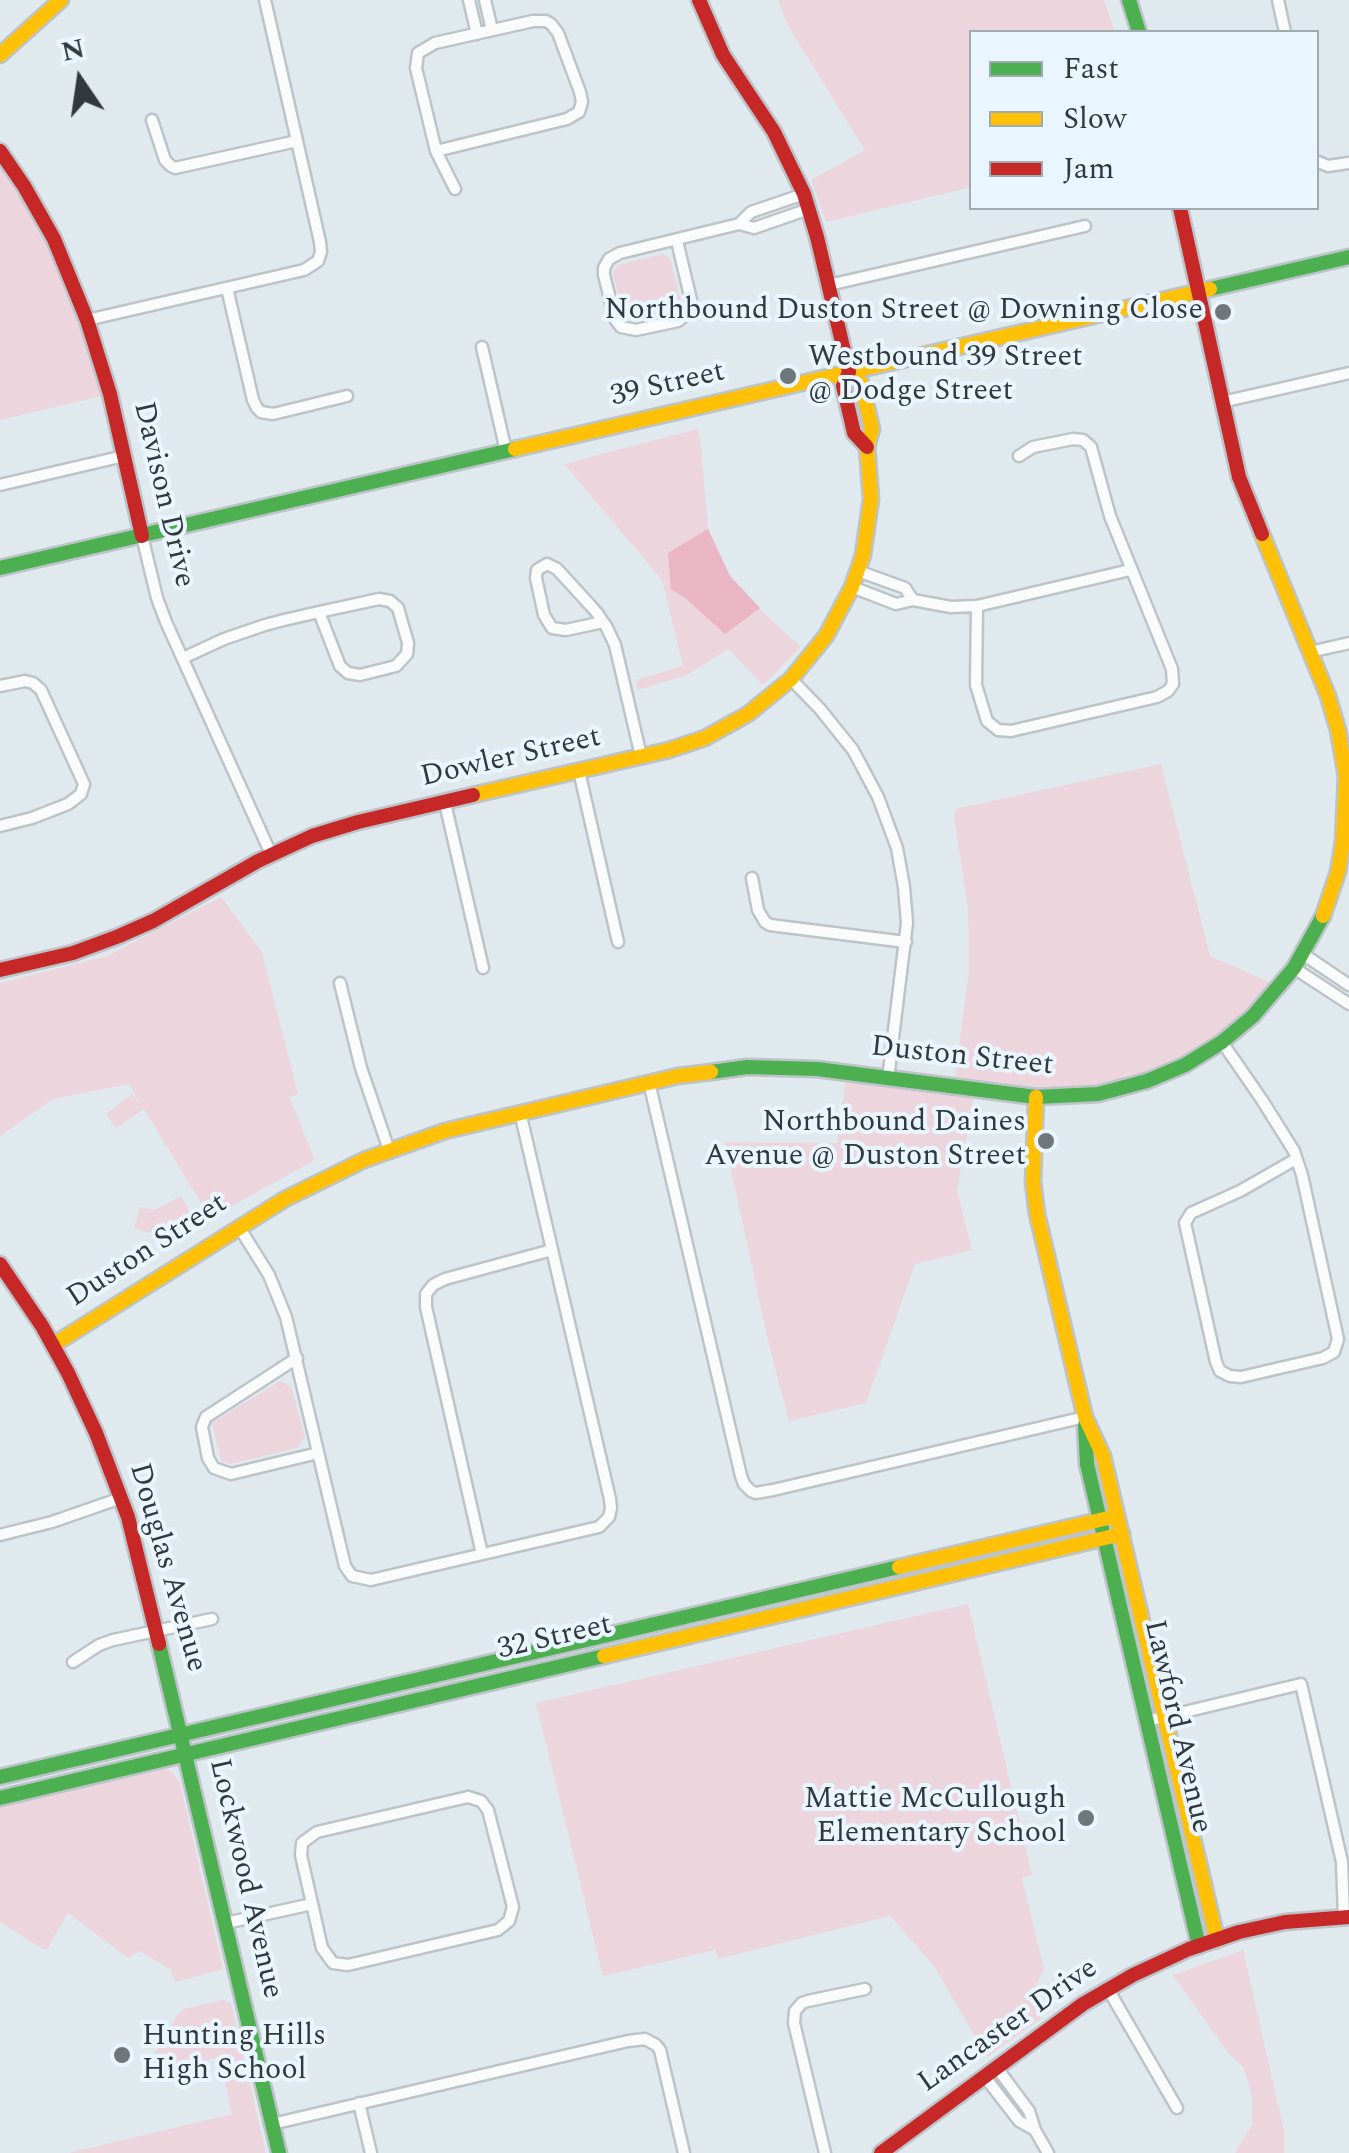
<!DOCTYPE html>
<html>
<head>
<meta charset="utf-8">
<style>
  body { margin:0 }
  #map { position:relative; width:1349px; height:2153px; overflow:hidden; background:#e0e9ee; font-family:Spectral,serif }
  canvas { display:block }
  .legend { position:absolute; left:969px; top:30px; width:350px; height:180px; box-sizing:border-box; background:#eaf6ff; border:2px solid #a0aab1; margin:0; padding:12px 18px; list-style:none; font-size:30px; color:#32393d }
  .legend li { display:flex; align-items:center; gap:20px; height:50px }
  .legend b { width:50px; border:2px solid #a0aab1 }
  .north { position:absolute; left:30px; top:30px; width:100px; height:100px; -webkit-text-stroke:8px #eaf6ff; paint-order:stroke; rotate:347deg; font-size:28px; font-weight:700; line-height:40px; text-align:center; color:#32393d }
  .north::after { content:''; display:block; margin:auto; width:35px; height:45px; background:#32393d; clip-path:polygon(50% 0,100% 100%,50% 72%,0 100%) }
</style>
</head>
<body>
<div id="map">
<canvas width="1349" height="2153"></canvas>
<ul class="legend">
<li><b style="height:12px;background:#4caf50"></b>Fast</li>
<li><b style="height:12px;background:#ffc107"></b>Slow</li>
<li><b style="height:12px;background:#c62828"></b>Jam</li>
</ul>
<div class="north">N</div>
</div>
<script>
const context = document.querySelector('canvas').getContext('2d');
context.lineJoin = 'round';
function paint(path, color) {
  context.fillStyle = color;
  context.fill(path, 'evenodd');
}
function shape(rows) {
  const path = new Path2D();
  for (const r of rows) {
    path.moveTo(r[0], r[1]);
    for (let i = 2; i < r.length; i += 2) path.lineTo(r[i], r[i + 1]);
  }
  return path;
}
function trace(path, color, width, dash) {
  context.strokeStyle = color;
  context.lineWidth = width;
  context.lineCap = dash ? 'butt' : 'round';
  context.setLineDash(dash || []);
  context.stroke(path);
}
function drawText(font, color, halo, rows, align = 'center') {
  context.font = font + ' Spectral,serif';
  context.lineWidth = 8;
  context.setLineDash([]);
  context.textBaseline = 'middle';
  context.strokeStyle = halo;
  context.fillStyle = color;
  for (const [text, x, y, turn = 0] of rows) {
    context.save();
    context.translate(x, y);
    context.rotate((+turn || 0) * Math.PI / 180);
    context.textAlign = isNaN(turn) ? turn : align;
    if (halo) context.strokeText(text, 0, 0);
    context.fillText(text, 0, 0);
    context.restore();
  }
}
const green = shape([
  [778,0,1104,0,1115,32,972,32,971,187,826,222,811,180,865,150,787,24],
  [0,151,54,239,110,394,0,420],
  [663,254,670,258,682,305,676,311,630,321,623,316,613,273,618,265],
  [697,429,701,445,708,529,730,576,766,615,801,647,763,685,728,649,687,675,638,690,636,680,683,666,662,580,564,464],
  [1161,764,1210,956,1280,987,1185,1065,1098,1094,975,1090,957,1191,972,1250,915,1264,866,1403,789,1421,769,1345,725,1142,837,1143,847,1073,954,1087,969,968,968,910,954,816,956,809],
  [221,897,262,952,298,1094,289,1097,315,1160,210,1218,144,1109,116,1128,106,1114,132,1094,141,1105,129,1084,53,1099,0,1136,0,983,107,956],
  [181,1196,193,1219,162,1237,134,1228,140,1207,155,1210],
  [280,1381,291,1387,305,1436,297,1448,229,1464,221,1460,212,1423],
  [968,1604,1032,1875,1022,1878,1044,1969,1037,1983,1035,1998,1043,2017,987,2057,934,1966,890,1916,718,1959,715,1950,603,1976,536,1703],
  [166,1769,174,1774,180,1783,223,1969,175,1982,170,1969,139,1951,128,1958,68,1913,47,1949,44,1950,0,1922,0,1806],
  [1243,1950,1284,2131,1284,2153,1235,2153,1252,2125,1252,2097,1244,2068,1229,2054,1173,1975],
  [223,2000,231,2003,266,2153,69,2153,232,2114,219,2057,144,2076,146,2068,178,2014,184,2009]
]);
const forest = shape([
  [708,529,730,576,760,608,725,634,685,598,671,589,668,553]
]);
const street = shape([
  [469,0,477,34],
  [485,0,492,30],
  [1278,0,1285,32],
  [152,120,165,160,171,166,175,168,297,141],
  [436,151,567,119,579,112,582,102,580,92,558,33,551,24,546,21,533,21,435,43,418,53,416,68,436,151,455,189],
  [1316,161,1328,166,1349,163],
  [739,224,754,228,809,209],
  [677,241,691,300,688,313,678,321,636,330,621,327,615,319,604,275,604,268,609,259,620,253,739,224,751,212,804,194],
  [829,285,1085,226],
  [227,288,253,400,257,408,261,412,273,414,347,396],
  [87,320,304,270,318,261,321,252,320,242,265,0],
  [482,347,506,451],
  [1222,402,1349,373],
  [0,485,124,456],
  [142,536,157,598,166,622,271,854],
  [858,571,905,588,913,600],
  [852,587,896,604,913,600,951,607,977,606,1130,570],
  [977,606,976,685,987,721,998,730,1011,731,1157,697,1168,691,1173,684,1172,669,1110,516,1091,447,1083,440,1073,439,1033,447,1019,456],
  [603,622,566,630,552,628,544,615,536,578,537,570,547,564,557,569,590,605,597,613,603,622,606,626,615,645,641,756],
  [1310,652,1349,643],
  [183,658,224,639,265,625,284,620,319,612,379,599,390,601,398,608,408,643,407,654,396,666,360,675,348,673,340,666,319,612],
  [791,679,820,709,853,750,878,797,897,848,904,887,907,923,888,1079],
  [0,686,25,681,33,683,41,690,84,784,81,794,68,804,32,818,0,826],
  [579,771,618,942],
  [445,803,483,968],
  [752,878,758,910,765,922,770,925,906,942],
  [1303,954,1349,985],
  [1294,968,1349,1004],
  [340,983,361,1068,389,1150],
  [1222,1042,1262,1100,1294,1151,1302,1175,1338,1339,1334,1352,1323,1358,1241,1377,1230,1376,1220,1371,1216,1362,1185,1223,1191,1213,1240,1191,1296,1159],
  [649,1082,741,1476,744,1484,751,1491,756,1493,773,1490,1085,1417],
  [239,1227,269,1275,286,1317,345,1566,352,1576,371,1580,599,1527,609,1517,611,1508,610,1499,520,1112],
  [297,1358,206,1417,202,1427,208,1458,214,1468,231,1474,318,1453],
  [0,1535,52,1522,121,1498],
  [482,1554,426,1307,426,1294,433,1285,445,1279,552,1250],
  [73,1662,99,1645,113,1640,212,1619],
  [1147,1721,1301,1684,1342,1862,1344,1917],
  [468,1797,481,1801,488,1810,513,1907,509,1921,498,1930,348,1965,333,1963,322,1948,301,1855,302,1843,317,1832,468,1797],
  [226,1923,312,1904],
  [1108,1989,1177,2108],
  [997,2068,1029,2111,1035,2130,1048,2153],
  [985,2077,1019,2121,1035,2130],
  [359,2103,371,2153],
  [272,2124,628,2041,645,2039,656,2045,660,2050,684,2153],
  [825,2153,794,2023,795,2011,802,2003,808,2001,865,1989]
]);
const fast = shape([
  [1129,0,1139,32],
  [1210,289,1349,257],
  [0,568,515,449],
  [711,1072,747,1067,817,1069,1036,1097,1098,1094,1147,1081,1185,1065,1222,1042,1253,1016,1294,968,1323,916],
  [1085,1425,1087,1464,1199,1946],
  [159,1644,279,2153],
  [0,1777,899,1567],
  [0,1798,604,1656]
]);
const slow = shape([
  [0,55,61,0],
  [515,449,1210,289],
  [1262,534,1328,696,1338,730,1346,776,1343,842,1338,872,1323,916],
  [473,795,669,750,705,738,748,714,791,679,826,636,852,587,863,555,871,499,867,447,872,429,861,383,849,372],
  [1036,1097,1033,1182,1037,1214,1085,1417,1103,1456,1217,1940],
  [53,1345,285,1199,364,1160,445,1131,678,1076,711,1072],
  [899,1567,1117,1516],
  [604,1656,1122,1534]
]);
const jam = shape([
  [699,0,723,55,774,132,804,194,817,237,849,372],
  [0,151,24,186,54,239,87,320,110,394,142,536],
  [1180,208,1239,477,1262,534],
  [849,372,843,386,854,433,867,447],
  [0,970,73,953,119,936,153,921,258,861,312,836,358,822,473,795],
  [0,1264,42,1326,68,1373,96,1433,128,1517,159,1644],
  [881,2153,1083,2004,1133,1975,1189,1949,1239,1932,1285,1922,1349,1917]
]);
const markers = [
  [1223,312,10,"#6f777b"],
  [788,376,10,"#6f777b"],
  [1046,1141,10,"#6f777b"],
  [1086,1818,10,"#6f777b"],
  [122,2055,10,"#6f777b"]
];
const poiNames = [
  ["Northbound Duston Street @ Downing Close",1203,312],
  ["Westbound 39 Street",808,359,"left"],
  ["@ Dodge Street",808,393,"left"],
  ["Northbound Daines",1026,1124],
  ["Avenue @ Duston Street",1026,1158],
  ["Mattie McCullough",1066,1801],
  ["Elementary School",1066,1835],
  ["Hunting Hills",142,2038,"left"],
  ["High School",142,2072,"left"]
];
const streetNames = [
  ["39 Street",668,386,-13],
  ["Davison Drive",162,495,77],
  ["Dowler Street",511,759,-13],
  ["Duston Street",962,1058,6],
  ["Duston Street",148,1252,-33],
  ["Douglas Avenue",166,1568,74],
  ["32 Street",555,1639,-13],
  ["Lawford Avenue",1176,1727,77],
  ["Lockwood Avenue",244,1879,77],
  ["Lancaster Drive",1009,2027,-35]
];
paint(green, '#ecd5dc');
paint(forest, '#eab5c4');
trace(street, '#bdc4c9', 15);
trace(fast, '#bdc4c9', 19);
trace(slow, '#bdc4c9', 19);
trace(jam, '#bdc4c9', 19);
trace(street, '#fafcfc', 10);
trace(fast, '#4caf50', 14);
trace(slow, '#ffc107', 14);
trace(jam, '#c62828', 14);
for (const [x, y, r, color] of markers) {
  const dot = new Path2D();
  dot.arc(x, y, r, 0, 2 * Math.PI);
  context.fillStyle = color;
  context.fill(dot);
  trace(dot, '#eaf6ff', 4);
}
drawText('30px', '#32393d', '#eaf6ff', poiNames, 'right');
drawText('30px', '#32393d', '#eaf6ff', streetNames);
</script>
</body>
</html>
